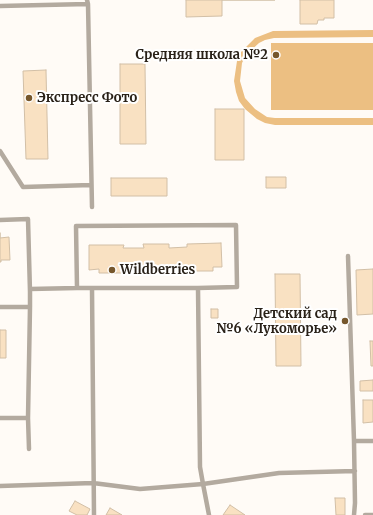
<!DOCTYPE html>
<html>
<head>
<meta charset="utf-8">
<style>
  body { margin:0 }
  canvas { display:block; background:#fffbf6 }
</style>
</head>
<body>
<canvas width="373" height="515"></canvas>
<script>
const context = document.querySelector('canvas').getContext('2d');
context.lineJoin = 'round';
function paint(path, color) {
  context.fillStyle = color;
  context.fill(path, 'evenodd');
}
function shape(rows) {
  const path = new Path2D();
  for (const r of rows) {
    path.moveTo(r[0], r[1]);
    for (let i = 2; i < r.length; i += 2) path.lineTo(r[i], r[i + 1]);
  }
  return path;
}
function trace(path, color, width, dash) {
  context.strokeStyle = color;
  context.lineWidth = width;
  context.lineCap = dash ? 'butt' : 'round';
  context.setLineDash(dash || []);
  context.stroke(path);
}
function drawText(font, color, halo, rows, align = 'center') {
  context.font = font + ' Merriweather,serif';
  context.lineWidth = 4;
  context.setLineDash([]);
  context.textBaseline = 'middle';
  context.strokeStyle = halo;
  context.fillStyle = color;
  for (const [text, x, y, turn = 0] of rows) {
    context.save();
    context.translate(x, y);
    context.rotate((+turn || 0) * Math.PI / 180);
    context.textAlign = isNaN(turn) ? turn : align;
    if (halo) context.strokeText(text, 0, 0);
    context.fillText(text, 0, 0);
    context.restore();
  }
}
const green = shape([
  [373,30,373,37,274,38,265,40,259,43,246,55,242,63,240,81,245,98,255,109,267,117,275,118,373,118,373,125,275,125,265,123,257,119,245,109,239,101,236,92,234,81,237,61,241,52,255,38,273,31],
  [271,43,373,43,373,110,271,110]
]);
const building = shape([
  [186,0,275,0,222,0,222,16,186,17,186,0],
  [300,0,334,0,334,18,324,18,324,20,318,20,317,24,300,24,300,0],
  [120,64,145,64,146,144,120,144,120,64],
  [46,70,48,159,26,159,23,71,46,70],
  [215,109,244,109,244,160,215,160,215,109],
  [266,177,286,177,286,188,266,188,266,177],
  [111,178,167,178,167,196,111,196,111,178],
  [0,233,0,238,9,237,10,260,1,260,1,262,0,262,0,233],
  [221,243,222,267,213,267,213,271,188,271,188,268,175,268,175,272,139,272,139,269,125,269,125,273,99,273,99,269,89,270,89,245,124,245,123,248,144,248,143,244,169,244,169,248,187,247,187,244,221,243],
  [373,269,373,314,357,315,356,270,373,269],
  [275,274,300,274,301,366,276,366,275,274],
  [211,309,218,309,218,318,211,318,211,309],
  [0,330,6,330,6,358,0,358,0,330],
  [370,341,373,341,373,366,371,366,370,341],
  [373,380,373,391,360,391,360,381,373,380],
  [363,400,373,400,373,422,363,423,363,400],
  [335,498,345,498,345,515,336,515,335,498],
  [75,501,90,509,87,515,77,515,69,511,75,501],
  [230,505,245,515,223,515,230,505],
  [110,508,122,515,106,515,110,508]
]);
const service = shape([
  [88,4,92,207],
  [0,6,88,4,87,0],
  [0,151,23,187,91,185],
  [0,220,28,219,30,292,30,307,0,307],
  [348,256,354,441],
  [92,288,77,288,76,226,236,225,237,287,198,288],
  [30,289,77,288],
  [0,418,28,418],
  [29,449,28,418,30,307],
  [0,486,93,483,140,489,203,484,209,515],
  [94,515,92,288,198,288,200,467,203,484,279,473,355,471],
  [354,515,355,503,354,441,373,441],
  [365,515,373,515]
]);
const markers = [
  [276,55,4,"#76572c"],
  [29,98,4,"#76572c"],
  [112,270,4,"#76572c"],
  [345,321,4,"#76572c"]
];
const poiNames = [
  ["Средняя школа №2",268,55],
  ["Экспресс Фото",37,98,"left"],
  ["Wildberries",120,270,"left"],
  ["Детский сад",337,314],
  ["№6 «Лукоморье»",337,329]
];
paint(green, '#ecbf82');
paint(building, '#f9e1c2');
trace(building, '#d2bfa6', 1);
trace(service, '#b3aa9f', 4.5);
for (const [x, y, r, color] of markers) {
  const dot = new Path2D();
  dot.arc(x, y, r, 0, 2 * Math.PI);
  context.fillStyle = color;
  context.fill(dot);
  trace(dot, '#fff', 1.5);
}
drawText('bold 13px', '#292118', '#fff', poiNames, 'right');
</script>
</body>
</html>
